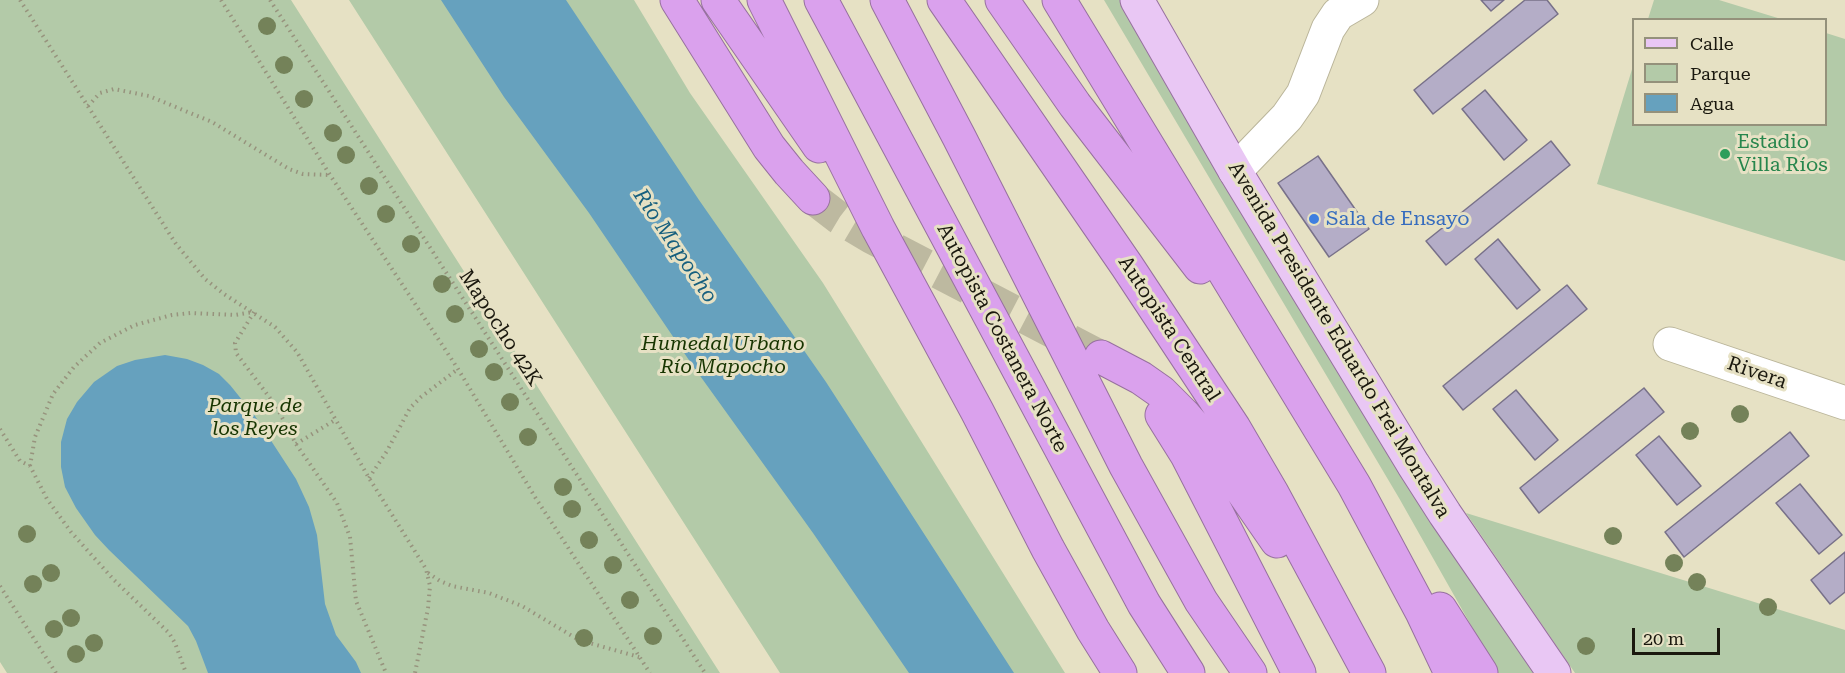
<!DOCTYPE html>
<html>
<head>
<meta charset="utf-8">
<style>
  body { margin:0 }
  #map { position:relative; width:1845px; height:673px; overflow:hidden; background:#e6e1c4; font-family:"Roboto Serif",serif }
  canvas { display:block }
  .legend { position:absolute; left:1632px; top:18px; width:195px; height:108px; box-sizing:border-box; background:#e6e1c4; border:2px solid #94917b; margin:0; padding:8px 10px; list-style:none; font-size:18px; color:#1a180e }
  .legend li { display:flex; align-items:center; gap:12px; height:30px }
  .legend b { width:30px; border:2px solid #94917b }
  .scale { position:absolute; left:1632px; top:628px; width:88px; height:27px; box-sizing:border-box; border:3px solid #1a180e; border-top:0; padding-left:8px; font-size:18px; line-height:21px; white-space:nowrap; color:#1a180e; -webkit-text-stroke:4px #e6e1c4; paint-order:stroke }
</style>
</head>
<body>
<div id="map">
<canvas width="1845" height="673"></canvas>
<ul class="legend">
<li><b style="height:8px;background:#e9c7f4"></b>Calle</li>
<li><b style="height:16px;background:#b3caa8"></b>Parque</li>
<li><b style="height:16px;background:#66a1be"></b>Agua</li>
</ul>
<div class="scale">20 m</div>
</div>
<script>
const context = document.querySelector('canvas').getContext('2d');
context.lineJoin = 'round';
function paint(path, color) {
  context.fillStyle = color;
  context.fill(path, 'evenodd');
}
function shape(rows) {
  const path = new Path2D();
  for (const r of rows) {
    path.moveTo(r[0], r[1]);
    for (let i = 2; i < r.length; i += 2) path.lineTo(r[i], r[i + 1]);
  }
  return path;
}
function trace(path, color, width, dash) {
  context.strokeStyle = color;
  context.lineWidth = width;
  context.lineCap = dash ? 'butt' : 'round';
  context.setLineDash(dash || []);
  context.stroke(path);
}
function drawText(font, color, halo, rows, align = 'center') {
  context.font = font + ' "Roboto Serif",serif';
  context.lineWidth = 6;
  context.setLineDash([]);
  context.textBaseline = 'middle';
  context.strokeStyle = halo;
  context.fillStyle = color;
  for (const [text, x, y, turn = 0] of rows) {
    context.save();
    context.translate(x, y);
    context.rotate((+turn || 0) * Math.PI / 180);
    context.textAlign = isNaN(turn) ? turn : align;
    if (halo) context.strokeText(text, 0, 0);
    context.fillText(text, 0, 0);
    context.restore();
  }
}
const green = shape([
  [0,0,291,0,720,673,7,673,0,662],
  [349,0,634,0,690,93,823,283,1065,673,780,673],
  [1104,0,1120,0,1315,325,1536,673,1498,673,1399,498],
  [1654,0,1719,0,1781,19,1648,19],
  [1826,33,1845,39,1845,261,1597,184,1633,66,1634,124,1826,124],
  [1466,513,1845,630,1845,673,1575,673]
]);
const water = shape([
  [441,0,566,0,699,200,826,382,1014,673,909,673,813,533,693,366,589,213,504,97],
  [165,355,187,359,203,365,219,374,230,385,255,416,296,479,309,507,317,535,325,604,336,635,356,662,361,673,208,673,196,641,188,626,109,550,95,535,76,508,65,487,61,467,61,442,67,419,77,402,94,382,117,366,135,360]
]);
const building = shape([
  [1481,0,1504,0,1491,11,1481,0],
  [1525,0,1547,0,1558,14,1433,114,1414,90,1525,0],
  [1485,90,1527,140,1504,160,1462,109,1485,90],
  [1551,141,1570,165,1446,265,1426,241,1551,141],
  [1318,156,1369,229,1329,257,1278,183,1318,156],
  [1498,239,1540,290,1517,309,1475,259,1498,239],
  [1567,285,1587,309,1463,410,1443,386,1567,285],
  [1644,388,1664,412,1539,513,1520,488,1644,388],
  [1516,390,1558,440,1535,460,1493,409,1516,390],
  [1790,432,1809,456,1684,557,1665,532,1790,432],
  [1659,436,1701,486,1677,505,1636,455,1659,436],
  [1800,484,1842,535,1819,554,1776,503,1800,484],
  [1845,552,1845,592,1830,604,1811,580,1845,552]
]);
const highwayTunnel = shape([
  [813,198,839,218,871,237,1101,357]
]);
const path = shape([
  [20,0,176,244,205,279,224,294,275,327,297,352,369,478,426,569,430,586,428,608,415,673],
  [221,0,330,175,458,369,535,497,650,673],
  [270,0,705,673],
  [88,106,100,93,114,89,149,96,212,122,289,169,303,174,330,175],
  [254,312,235,343,236,353,276,406,296,444,337,503,350,537,356,601,386,673],
  [0,429,20,461,30,466,47,499,71,532,114,580,169,633,175,643,186,673],
  [296,444,335,420],
  [30,466,35,437,53,394,74,367,100,343,135,325,172,315,191,313,235,315,253,312],
  [369,478,387,451,410,408,421,397,458,369],
  [428,573,440,581,452,586,489,593,522,606,579,640,639,657],
  [0,586,56,673]
]);
const minor = shape([
  [1235,171,1287,117,1303,94,1328,29,1338,14,1362,0],
  [1670,344,1845,403]
]);
const major = shape([
  [1137,0,1235,171,1413,464,1445,514,1554,673]
]);
const highway = shape([
  [677,0,769,147,789,172,813,198],
  [718,0,819,146],
  [764,0,878,228,977,411,1048,549,1093,630,1120,673],
  [821,0,1144,604,1188,673],
  [887,0,959,137,1126,466,1201,601,1250,673],
  [944,0,1127,266,1234,428,1272,493,1369,673],
  [1002,0,1075,105,1200,267],
  [1059,0,1354,485,1422,612,1451,673],
  [1101,357,1141,378,1161,392,1185,416,1212,447,1277,541],
  [1162,415,1187,455,1299,673],
  [1440,609,1481,673]
]);
const trees = [
  [267,26],
  [284,65],
  [304,99],
  [333,133],
  [346,155],
  [369,186],
  [386,214],
  [411,244],
  [442,284],
  [455,314],
  [479,349],
  [494,372],
  [510,402],
  [1740,414],
  [1690,431],
  [528,437],
  [563,487],
  [572,509],
  [27,534],
  [1613,536],
  [589,540],
  [1674,563],
  [613,565],
  [51,573],
  [1697,582],
  [33,584],
  [630,600],
  [1768,607],
  [71,618],
  [54,629],
  [653,636],
  [584,638],
  [94,643],
  [1586,646],
  [76,654]
];
const markers = [
  [1725,154,6,"#2e9e5b"],
  [1314,219,6,"#3f7fe0"]
];
const leisureNames = [
  ["Estadio",1737,142],
  ["Villa Ríos",1737,165]
];
const shopNames = [
  ["Sala de Ensayo",1326,219]
];
const streetNames = [
  ["Mapocho 42K",500,328,57],
  ["Autopista Central",1169,329,57],
  ["Autopista Costanera Norte",1002,338,62],
  ["Avenida Presidente Eduardo Frei Montalva",1339,340,59],
  ["Rivera",1757,373,19]
];
const parkNames = [
  ["Humedal Urbano",723,344],
  ["Río Mapocho",723,367],
  ["Parque de",255,406],
  ["los Reyes",255,429]
];
const waterNames = [
  ["Río Mapocho",675,246,56]
];
paint(green, '#b3caa8');
paint(water, '#66a1be');
paint(building, '#b4adc7');
trace(building, '#787189', 1.5);
trace(highwayTunnel, '#bdb9a0', 33, [33, 16]);
trace(minor, '#bab59a', 35);
trace(major, '#97719f', 35);
trace(highway, '#97719f', 35);
trace(path, '#97937d', 4, [1.5, 4.5]);
trace(minor, '#fff', 33);
trace(major, '#e9c7f4', 33);
trace(highway, '#daa1ed', 33);
context.fillStyle = '#748259';
for (const [x, y] of trees) {
  context.beginPath();
  context.arc(x, y, 9, 0, 2 * Math.PI);
  context.fill();
}
for (const [x, y, r, color] of markers) {
  const dot = new Path2D();
  dot.arc(x, y, r, 0, 2 * Math.PI);
  context.fillStyle = color;
  context.fill(dot);
  trace(dot, '#e6e1c4', 2);
}
drawText('20px', '#27864d', '#e6e1c4', leisureNames, 'left');
drawText('20px', '#366cbe', '#e6e1c4', shopNames, 'left');
drawText('20px', '#1a180e', '#e6e1c4', streetNames);
drawText('italic 20px', '#173501', '#e6e1c4', parkNames);
drawText('italic 21px', '#165f7e', '#e6e1c4', waterNames);
</script>
</body>
</html>
